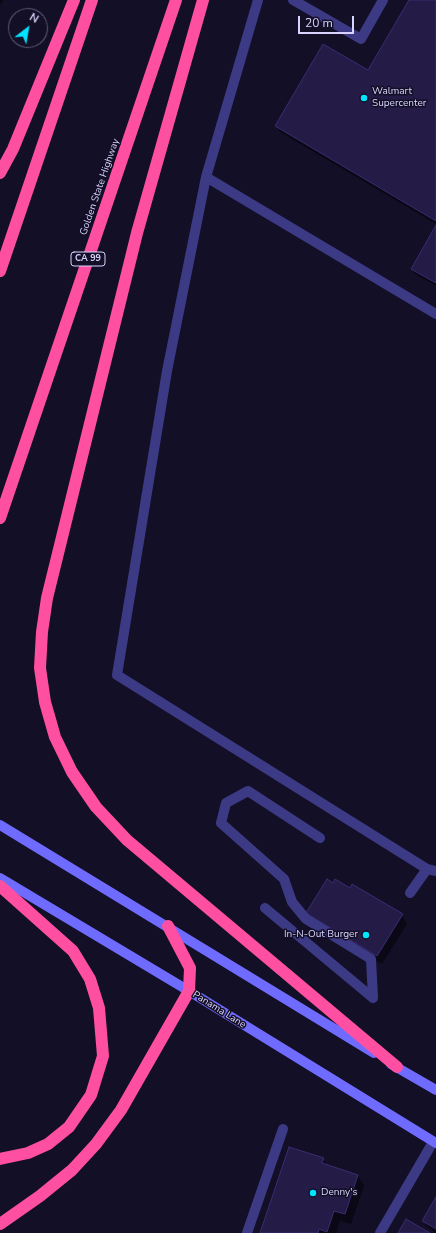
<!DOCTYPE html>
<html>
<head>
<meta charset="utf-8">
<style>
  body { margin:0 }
  #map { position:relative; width:436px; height:1233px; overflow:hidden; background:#130f26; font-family:"Nunito Sans",sans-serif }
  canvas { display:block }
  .north { position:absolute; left:8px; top:8px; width:40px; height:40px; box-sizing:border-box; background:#130f26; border:1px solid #625e7d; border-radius:50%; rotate:31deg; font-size:11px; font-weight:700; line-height:16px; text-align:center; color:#d9d4ff }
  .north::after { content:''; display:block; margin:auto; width:14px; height:18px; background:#00e5ff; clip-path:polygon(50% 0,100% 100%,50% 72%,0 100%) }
  .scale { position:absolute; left:298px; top:16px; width:56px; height:18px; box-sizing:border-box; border:2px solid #d9d4ff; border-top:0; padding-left:5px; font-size:12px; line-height:14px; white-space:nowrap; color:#d9d4ff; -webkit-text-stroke:3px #130f26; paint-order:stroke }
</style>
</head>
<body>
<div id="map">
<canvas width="436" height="1233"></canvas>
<div class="north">N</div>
<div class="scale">20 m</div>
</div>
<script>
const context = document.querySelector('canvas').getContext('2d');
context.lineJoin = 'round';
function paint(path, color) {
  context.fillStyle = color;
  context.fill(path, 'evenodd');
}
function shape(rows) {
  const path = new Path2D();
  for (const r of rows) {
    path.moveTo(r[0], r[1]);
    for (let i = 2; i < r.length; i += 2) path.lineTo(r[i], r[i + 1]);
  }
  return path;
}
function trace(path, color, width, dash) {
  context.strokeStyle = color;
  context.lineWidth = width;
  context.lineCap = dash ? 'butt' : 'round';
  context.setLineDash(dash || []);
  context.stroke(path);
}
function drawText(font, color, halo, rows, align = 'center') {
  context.font = font + ' "Nunito Sans",sans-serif';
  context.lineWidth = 3;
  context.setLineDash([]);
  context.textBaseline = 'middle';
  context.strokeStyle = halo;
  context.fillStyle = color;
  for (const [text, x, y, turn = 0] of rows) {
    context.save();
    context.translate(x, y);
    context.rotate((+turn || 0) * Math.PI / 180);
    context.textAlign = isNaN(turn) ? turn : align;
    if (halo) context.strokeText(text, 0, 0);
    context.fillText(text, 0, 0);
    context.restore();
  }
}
const shadow = shape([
  [0,0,4,0,0,5],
  [410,0,436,0,436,224,280,132,276,126,369,71],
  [436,227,436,286,415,274,412,269],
  [333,884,350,889,402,915,407,924,382,964,312,922,307,913],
  [323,1159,327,1165,358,1176,364,1186,351,1224,340,1221,336,1233,261,1233],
  [436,1199,436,1233,426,1226,423,1221]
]);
const building = shape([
  [409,0,436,0,436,221,275,126,323,44,368,70,409,0],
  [436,225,436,283,411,269,436,225],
  [327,879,333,883,335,879,350,888,352,884,403,914,377,956,306,913,327,879],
  [289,1147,324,1158,322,1163,358,1175,345,1214,334,1211,327,1232,319,1229,318,1233,260,1233,289,1147],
  [436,1197,436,1229,422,1221,436,1197],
  [406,1219,430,1233,398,1233,406,1219]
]);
const lane = shape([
  [258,0,206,177,167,371,117,675,427,869,436,871],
  [293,0,361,39,383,0],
  [206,177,436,314],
  [320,838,248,791,226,803,221,823,284,879,292,902,306,919,371,959,373,998],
  [410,893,427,869],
  [265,908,373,998],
  [247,1233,283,1129],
  [380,1233,433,1142]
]);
const secondary = shape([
  [0,825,374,1053],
  [0,878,189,991,436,1143],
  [391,1064,436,1090]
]);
const highway = shape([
  [203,0,137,233,47,598,42,632,40,668,45,702,55,737,72,772,96,807,127,840,397,1067],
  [0,173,13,149,74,0],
  [0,271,92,0],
  [0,518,176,0],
  [0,886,73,951,90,979,99,1008,103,1056,91,1095,69,1127,48,1144,28,1153,0,1159],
  [0,1224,40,1196,72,1170,96,1144,121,1110,189,991,190,968,168,926]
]);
const markers = [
  [364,98,4,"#00e5ff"],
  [366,935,4,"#00e5ff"],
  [313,1193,4,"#00e5ff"]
];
const shields = [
  [88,259,34]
];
const shieldNames = [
  ["CA 99",88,259]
];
const poiNames = [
  ["Walmart",372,92],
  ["Supercenter",372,104],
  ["In-N-Out Burger",358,935,"right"],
  ["Denny's",321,1193]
];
const streetNames = [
  ["Golden State Highway",100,187,-71],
  ["Panama Lane",219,1010,32]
];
paint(shadow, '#0007');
paint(building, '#241b47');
trace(building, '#3b2d73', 1);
trace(lane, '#3d3a85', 10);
trace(secondary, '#6f6bff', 10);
trace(highway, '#ff4fa3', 12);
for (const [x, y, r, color] of markers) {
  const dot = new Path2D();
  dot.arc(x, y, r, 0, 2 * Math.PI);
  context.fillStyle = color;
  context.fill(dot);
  trace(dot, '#130f26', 1.5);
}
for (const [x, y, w] of shields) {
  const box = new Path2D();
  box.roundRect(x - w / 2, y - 7, w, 14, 3);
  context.fillStyle = '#130f26';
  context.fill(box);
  trace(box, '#d9d4ff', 1);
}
drawText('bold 9px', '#d9d4ff', null, shieldNames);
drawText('10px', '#d9d4ff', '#130f26', poiNames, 'left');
drawText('10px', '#d9d4ff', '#130f26', streetNames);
</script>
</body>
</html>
